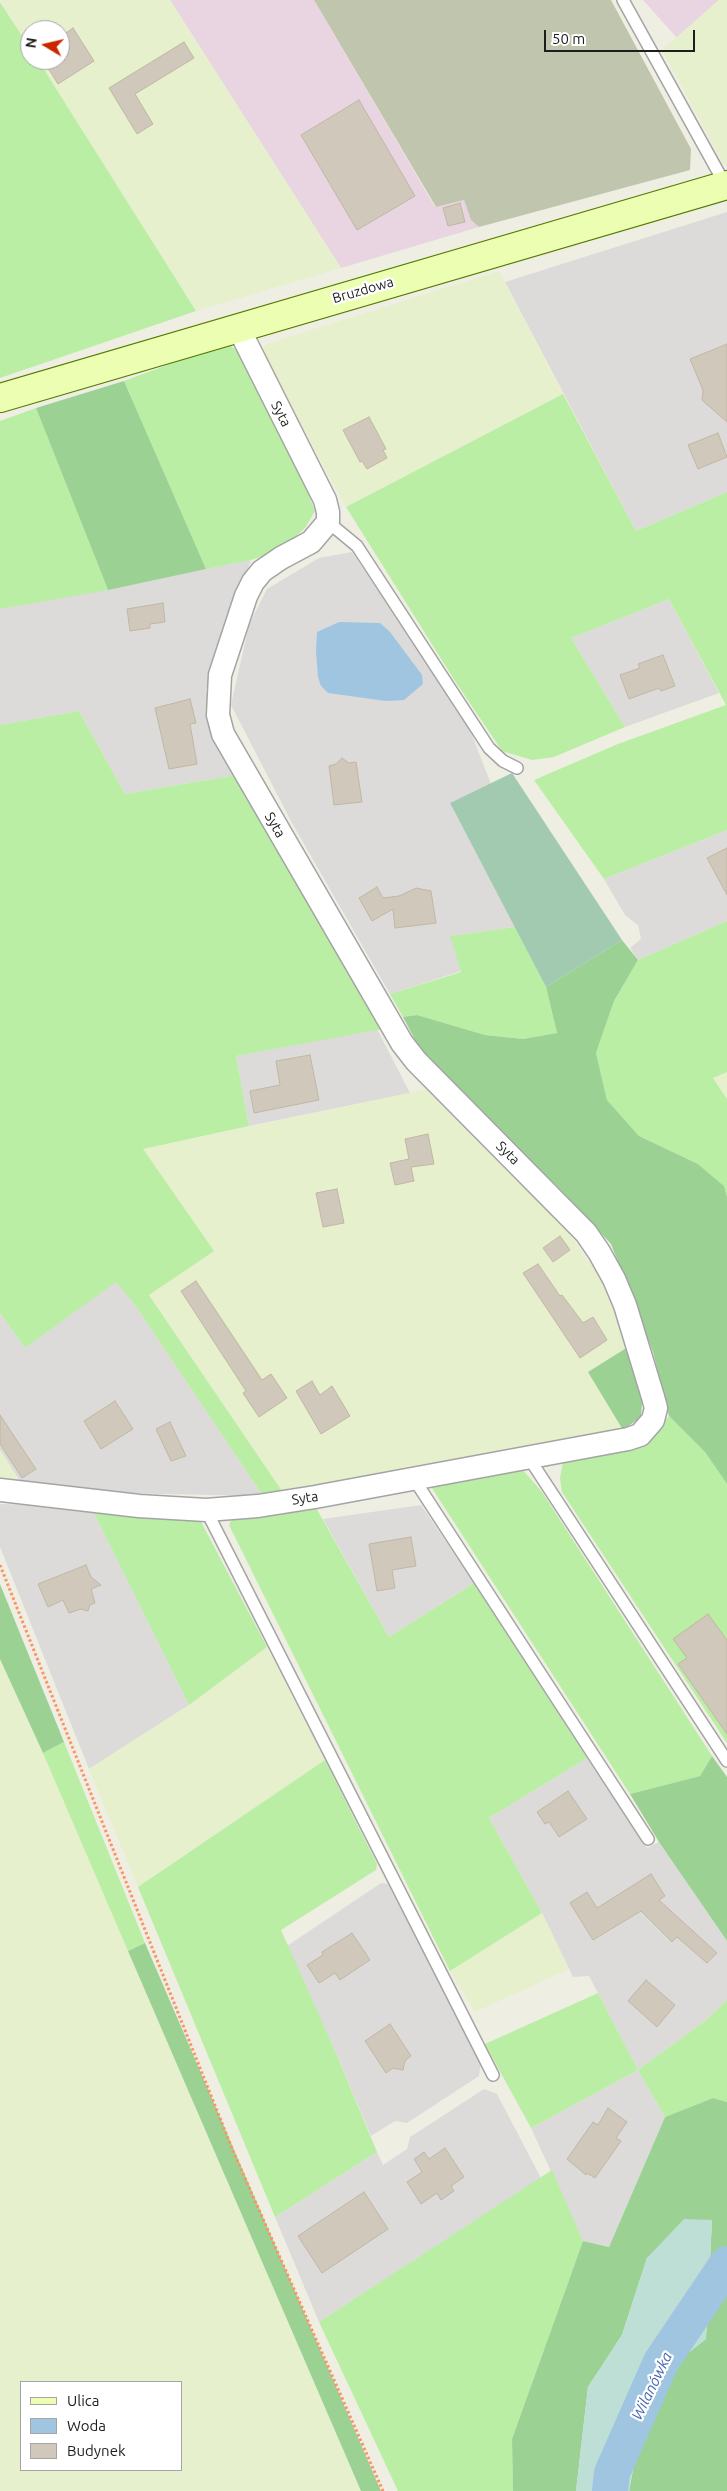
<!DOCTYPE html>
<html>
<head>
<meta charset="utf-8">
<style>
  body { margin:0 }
  #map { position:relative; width:727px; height:2491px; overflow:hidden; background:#efeee3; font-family:Ubuntu,sans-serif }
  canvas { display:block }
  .legend { position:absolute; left:20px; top:2381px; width:162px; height:90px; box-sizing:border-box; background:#fff; border:1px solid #a5a5a5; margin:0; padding:6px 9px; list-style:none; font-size:15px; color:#1d1d1d }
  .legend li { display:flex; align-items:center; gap:10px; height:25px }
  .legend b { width:25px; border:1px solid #a5a5a5 }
  .north { position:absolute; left:20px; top:20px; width:50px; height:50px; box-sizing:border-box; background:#fff; border:1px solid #a5a5a5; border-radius:50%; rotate:279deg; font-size:14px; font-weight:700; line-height:20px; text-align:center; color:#1d1d1d }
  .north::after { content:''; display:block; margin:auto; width:18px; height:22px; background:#cb2600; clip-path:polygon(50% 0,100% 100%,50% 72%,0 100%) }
  .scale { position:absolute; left:544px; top:30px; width:151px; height:22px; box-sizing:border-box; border:2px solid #1d1d1d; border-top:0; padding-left:6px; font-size:15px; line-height:18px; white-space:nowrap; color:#1d1d1d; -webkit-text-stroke:4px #fff; paint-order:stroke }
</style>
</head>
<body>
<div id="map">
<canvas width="727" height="2491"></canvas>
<ul class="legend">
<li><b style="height:6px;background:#ecfeb2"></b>Ulica</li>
<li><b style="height:14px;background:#9fc5e0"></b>Woda</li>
<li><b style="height:14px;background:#cfc8bb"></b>Budynek</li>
</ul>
<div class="north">N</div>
<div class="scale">50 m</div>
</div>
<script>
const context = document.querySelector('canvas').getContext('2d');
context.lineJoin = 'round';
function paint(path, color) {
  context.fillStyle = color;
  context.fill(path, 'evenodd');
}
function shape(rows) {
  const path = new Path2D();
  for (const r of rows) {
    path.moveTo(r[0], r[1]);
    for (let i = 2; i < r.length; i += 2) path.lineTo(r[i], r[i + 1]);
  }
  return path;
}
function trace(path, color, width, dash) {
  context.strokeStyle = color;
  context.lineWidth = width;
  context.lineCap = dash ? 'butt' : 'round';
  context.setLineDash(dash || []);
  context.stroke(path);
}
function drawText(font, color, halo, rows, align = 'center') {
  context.font = font + ' Ubuntu,sans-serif';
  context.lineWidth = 4.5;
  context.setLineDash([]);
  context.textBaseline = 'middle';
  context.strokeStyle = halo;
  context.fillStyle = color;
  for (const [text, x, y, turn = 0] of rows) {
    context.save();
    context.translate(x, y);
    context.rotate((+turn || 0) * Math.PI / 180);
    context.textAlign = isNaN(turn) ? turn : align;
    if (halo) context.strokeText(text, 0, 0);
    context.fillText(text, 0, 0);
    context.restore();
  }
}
const residential = shape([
  [727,212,727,492,636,531,505,282],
  [352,552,468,725,491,784,450,803,515,927,451,936,461,971,390,994,292,823,231,705,249,625,267,589,319,558],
  [251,560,206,690,213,725,236,775,125,794,79,711,0,725,0,609],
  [669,599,719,693,625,727,571,638],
  [727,830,727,921,638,960,630,948,641,939,638,925,625,915,604,879],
  [377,1029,410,1093,249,1126,236,1056],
  [116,1281,135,1305,263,1496,121,1493,56,1484,21,1483,0,1450,0,1313,25,1348],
  [0,1504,91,1507,189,1705,89,1769,0,1547],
  [421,1505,474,1583,389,1637,323,1519],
  [587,1758,647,1848,659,1842,727,1941,727,2000,705,2021,638,2070,665,2117,609,2247,583,2241,531,2128,638,2070,589,1976,573,1977,542,1913,489,1818],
  [381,1883,388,1884,481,2062,479,2076,407,2123,395,2121,371,2136,333,2046,287,1946],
  [484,2089,497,2094,541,2178,319,2322,275,2217,377,2152,383,2165,407,2149,410,2137]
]);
const industrial = shape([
  [170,0,314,0,435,207,464,200,471,220,479,227,341,268],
  [643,0,719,0,677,38]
]);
const construction = shape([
  [314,0,611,0,691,149,690,170,479,227,471,220,464,200,436,207]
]);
const farmland = shape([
  [0,0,170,0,341,268,196,311,38,60,60,60,60,30,30,30,30,48],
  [719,0,727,0,727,164,724,165,662,50],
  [499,271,563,394,346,507,263,356,264,345],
  [727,1072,727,1099,713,1077],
  [433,1088,563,1225,610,1292,628,1347,623,1430,510,1449,284,1494,149,1294,143,1149],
  [0,1450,21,1483,0,1480],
  [267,1647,325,1760,138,1887,89,1769,189,1705],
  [0,1659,43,1753,361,2491,0,2491],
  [21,2382,181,2382,181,2470,21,2470],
  [542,1913,569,1969,475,2012,450,1971]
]);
const grass = shape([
  [0,2,30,48,30,60,38,60,196,311,0,378],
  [227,343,239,352,300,472,315,511,305,528,281,550,251,560,206,569,124,381],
  [563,394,636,531,727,492,727,830,604,879,534,780,618,744,726,705,669,599,571,638,625,727,554,757,532,760,502,751,455,681,346,507],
  [36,408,108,590,0,609,0,421],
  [79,711,125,794,236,775,388,1028,236,1056,249,1126,143,1149,214,1251,149,1295,284,1494,263,1496,135,1305,116,1282,25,1348,0,1313,0,725],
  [727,921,727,1072,713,1078,727,1099,727,1197,724,1186,698,1164,639,1136,607,1100,596,1053,614,1001,638,960],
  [515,927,546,987,557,1033,523,1039,485,1035,417,1015,403,1017,390,994,461,972,450,936],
  [669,1416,705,1452,727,1484,727,1743,562,1492,560,1478,563,1461,622,1452,648,1441],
  [521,1468,542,1492,712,1756,700,1776,630,1794,428,1482],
  [315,1506,389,1637,474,1583,587,1758,489,1818,542,1913,450,1971,229,1525,233,1516],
  [91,1507,199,1518,267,1647,189,1705],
  [64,1742,145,1943,128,1951,43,1753],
  [325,1760,377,1864,376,1870,281,1930,333,2046,377,2152,275,2217,138,1887],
  [598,1993,638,2070,705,2021,727,2000,727,2102,713,2098,665,2117,638,2070,531,2128,485,2044],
  [552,2170,583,2241,512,2439,513,2491,398,2491,319,2322]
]);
const forest = shape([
  [124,381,206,569,108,590,36,408],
  [622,940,638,960,614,1001,596,1053,607,1100,639,1136,698,1164,724,1186,727,1197,727,1484,705,1452,669,1416,653,1352,611,1244,556,1185,423,1055,403,1017,417,1015,485,1035,523,1039,557,1033,546,987],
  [628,1347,643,1391,641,1417,623,1430,588,1372],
  [0,1584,64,1742,43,1753,0,1659],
  [712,1756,727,1777,727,1941,659,1842,630,1794,700,1776],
  [145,1943,381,2491,361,2491,128,1951],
  [713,2098,727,2102,727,2491,629,2491,634,2464,679,2360,706,2339,712,2220,647,2258,622,2335,588,2387,576,2491,513,2491,512,2439,583,2241,609,2247,665,2117]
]);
const wetland = shape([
  [684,2219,712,2220,706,2339,679,2360,634,2464,629,2491,576,2491,588,2387,622,2335,647,2258]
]);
const cemetery = shape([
  [512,773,622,940,546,987,450,803]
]);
const water = shape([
  [339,622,380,623,390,632,422,675,423,684,404,700,386,701,328,693,321,686,318,677,316,652,317,632]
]);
const river = shape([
  [610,2491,612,2473,661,2362,727,2264]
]);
const building = shape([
  [73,28,94,61,58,84,43,60,60,60,60,37,73,28],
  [184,42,194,58,135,94,153,124,137,134,109,88,184,42],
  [359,100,415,196,357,230,301,135,359,100],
  [460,203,465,222,448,226,443,208,460,203],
  [727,344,727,422,702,400,703,390,690,359,727,344],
  [369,417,386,449,383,450,387,458,367,469,362,461,360,462,343,430,369,417],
  [718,433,727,457,698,469,688,445,718,433],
  [163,603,165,622,150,624,150,628,130,631,127,609,163,603],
  [663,655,675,686,661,691,659,688,629,699,620,675,640,668,638,664,663,655],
  [190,699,196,723,190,724,197,764,169,769,155,708,190,699],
  [342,758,349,763,356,762,362,802,334,805,329,766,336,764,342,758],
  [727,848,727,895,707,858,727,848],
  [377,887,383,898,399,896,416,888,431,891,436,923,395,928,393,909,372,921,359,898,377,887],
  [310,1055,319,1100,254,1113,250,1091,280,1085,276,1061,310,1055],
  [428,1134,434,1164,411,1167,414,1181,395,1185,390,1163,409,1159,405,1139,428,1134],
  [337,1189,344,1223,323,1227,316,1193,337,1189],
  [560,1236,570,1250,553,1262,543,1248,560,1236],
  [538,1264,560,1296,562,1295,583,1323,593,1317,607,1340,580,1358,523,1273,538,1264],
  [196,1281,262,1380,271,1374,287,1398,259,1417,243,1393,246,1391,181,1291,196,1281],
  [312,1381,320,1395,332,1386,350,1416,321,1434,296,1391,312,1381],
  [115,1401,133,1429,101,1449,84,1421,115,1401],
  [0,1415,36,1469,22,1478,0,1444,0,1415],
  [170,1422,186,1456,171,1461,156,1429,170,1422],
  [411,1537,416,1566,392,1570,395,1588,377,1591,369,1544,411,1537],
  [86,1565,91,1577,101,1585,91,1589,95,1603,90,1605,88,1611,81,1609,69,1613,63,1600,48,1607,38,1584,86,1565],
  [708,1614,727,1640,727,1734,678,1664,687,1658,673,1639,708,1614],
  [568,1791,587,1819,559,1837,549,1822,545,1824,537,1812,568,1791],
  [651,1874,665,1896,659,1900,717,1953,707,1963,677,1937,672,1942,641,1911,593,1940,570,1903,587,1892,597,1908,651,1874],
  [352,1933,370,1960,340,1980,335,1973,319,1983,307,1965,323,1955,322,1952,352,1933],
  [646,1980,675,2005,657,2027,628,2001,646,1980],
  [390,2024,411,2056,405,2061,403,2070,393,2068,386,2073,365,2041,390,2024],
  [608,2108,627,2122,616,2138,621,2141,595,2178,587,2173,586,2175,567,2159,593,2122,598,2125,608,2108],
  [445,2148,464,2177,451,2186,454,2191,441,2200,437,2193,421,2204,407,2182,422,2172,414,2159,424,2152,429,2159,445,2148],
  [364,2192,388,2229,322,2273,298,2236,364,2192]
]);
const path = shape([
  [0,1565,233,2151,383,2491]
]);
const lane = shape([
  [623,0,726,186],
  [328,522,357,546,489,748,503,761,517,768],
  [529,1458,727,1761],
  [414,1479,648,1839],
  [206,1510,493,2075]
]);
const street = shape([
  [0,1490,139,1506,206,1510,258,1506,315,1497,628,1439,640,1435,653,1420,656,1408,653,1397,625,1305,614,1279,599,1252,586,1233,416,1061,402,1043,223,734,218,715,220,675,246,596,253,582,262,571,281,558,311,542,328,522,328,512,325,500,238,327]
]);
const secondary = shape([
  [0,398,727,185]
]);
const streetNames = [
  ["Bruzdowa",363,290,-16],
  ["Syta",281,414,63],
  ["Syta",275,825,60],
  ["Syta",508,1153,45],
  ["Syta",305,1498,-9]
];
const waterNames = [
  ["Wilanówka",652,2386,-64]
];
paint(residential, '#dcdbda');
paint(industrial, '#e9d4e1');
paint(construction, '#c0c5ad');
paint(farmland, '#e6f0cc');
paint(grass, '#baeea4');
paint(forest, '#9bd294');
paint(wetland, '#bedfd6');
paint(cemetery, '#a2cab0');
paint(water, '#9fc5e0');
trace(river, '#9fc5e0', 36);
paint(building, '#cfc8bb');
trace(building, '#c2b7a4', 1);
trace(lane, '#a4a4a4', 14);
trace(street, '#a4a4a4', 25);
trace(secondary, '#557900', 30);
trace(path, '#ff9164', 3, [2.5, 2.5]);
trace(lane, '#fff', 11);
trace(street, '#fff', 22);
trace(secondary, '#ecfeb2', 28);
drawText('14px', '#1d1d1d', '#fff', streetNames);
drawText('italic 15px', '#4366b4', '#fff', waterNames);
</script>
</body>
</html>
